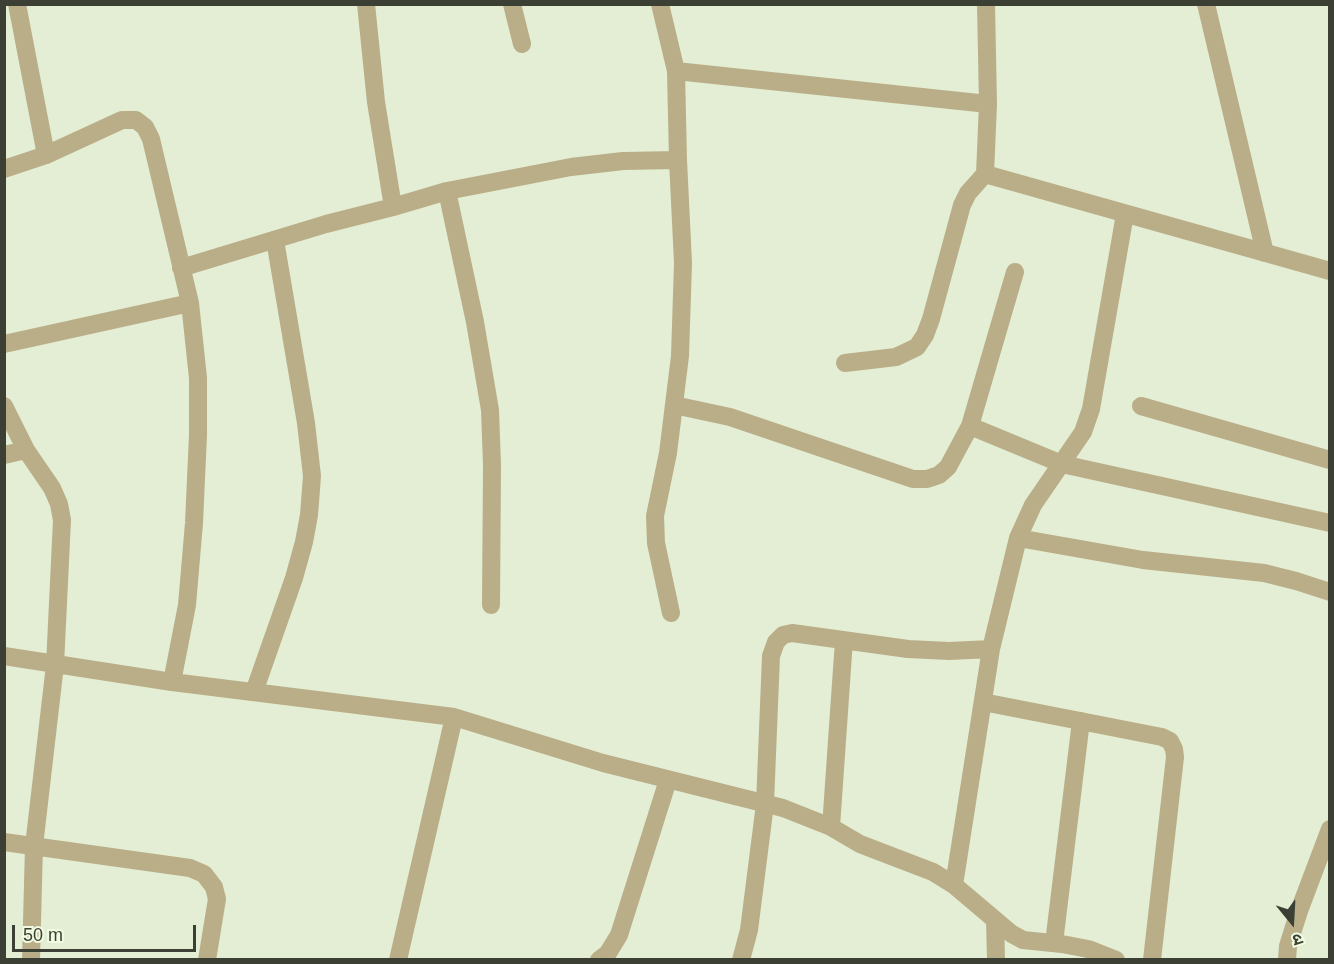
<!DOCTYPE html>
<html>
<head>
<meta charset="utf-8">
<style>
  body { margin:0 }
  #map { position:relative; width:1334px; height:964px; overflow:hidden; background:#e4eed4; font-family:Helvetica,"Noto Sans Devanagari",sans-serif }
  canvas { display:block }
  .frame { position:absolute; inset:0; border:6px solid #3b3f34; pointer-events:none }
  .north { position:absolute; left:1262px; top:892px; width:60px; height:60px; -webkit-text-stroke:4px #f1fbe1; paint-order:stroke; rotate:162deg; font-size:16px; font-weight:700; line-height:24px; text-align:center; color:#3b3f34 }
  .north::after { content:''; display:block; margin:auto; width:21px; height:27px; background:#3b3f34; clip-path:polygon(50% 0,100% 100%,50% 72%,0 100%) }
  .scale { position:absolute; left:12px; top:925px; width:184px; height:27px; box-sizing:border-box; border:3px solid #3b3f34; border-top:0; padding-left:8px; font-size:18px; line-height:21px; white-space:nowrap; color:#3b3f34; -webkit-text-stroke:4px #f1fbe1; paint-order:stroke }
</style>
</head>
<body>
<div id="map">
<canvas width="1334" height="964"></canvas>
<div class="frame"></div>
<div class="north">उ</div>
<div class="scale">50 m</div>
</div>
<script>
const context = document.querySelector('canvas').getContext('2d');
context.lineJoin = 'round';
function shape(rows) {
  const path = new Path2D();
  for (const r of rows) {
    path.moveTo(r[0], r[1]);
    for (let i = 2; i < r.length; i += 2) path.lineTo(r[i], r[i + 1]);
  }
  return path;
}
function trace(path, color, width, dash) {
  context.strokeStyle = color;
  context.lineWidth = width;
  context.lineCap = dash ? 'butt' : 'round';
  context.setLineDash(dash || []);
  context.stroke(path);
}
const minor = shape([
  [17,4,46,155,122,120,136,120,145,127,151,139,190,303,198,378,198,435,194,523,187,605,172,682],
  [366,4,376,102,393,207],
  [512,4,522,44],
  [660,4,676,71],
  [986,4,988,104,985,174,1330,271],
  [1206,4,1265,253],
  [4,169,46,155],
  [447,191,475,322,490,410,492,465,491,605],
  [181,268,326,224,393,207,447,191,571,167,623,161,678,160,676,71,988,104],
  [4,344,190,303],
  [845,363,896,357,917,347,925,335,931,319,962,205,968,193,985,174],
  [674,405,730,417,913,479,927,479,939,475,948,467,970,426,1015,272],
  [4,406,26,450,52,488,59,504,62,520,55,665,34,846,31,960],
  [1141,406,1330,460],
  [970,426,1062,464,1330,523],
  [4,455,26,450],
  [1018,538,1143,560,1264,573,1296,581,1330,592],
  [671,613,656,543,655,516,668,453,680,356,683,263,678,160],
  [4,656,172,682,454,717,398,960],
  [254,692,294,578,304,542,309,515,312,476,306,423,275,240],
  [983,702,1162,737,1170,741,1174,749,1175,757,1152,960],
  [454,717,603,763,783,808,831,827,860,844,933,872,954,885,1012,934,1023,940,1062,944,1088,949,1116,960],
  [831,827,844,640],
  [4,842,190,868,204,874,214,887,217,899,207,960],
  [954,885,991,649,1018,538,1033,505,1083,432,1091,409,1125,214],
  [995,920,996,960],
  [1054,943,1081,721],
  [599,960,608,953,619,935,668,780],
  [741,960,749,930,765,804,771,656,776,642,783,635,792,633,908,649,949,651,991,649],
  [1287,960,1288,946,1299,911,1330,829]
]);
trace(minor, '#b9ae88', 18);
</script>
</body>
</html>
